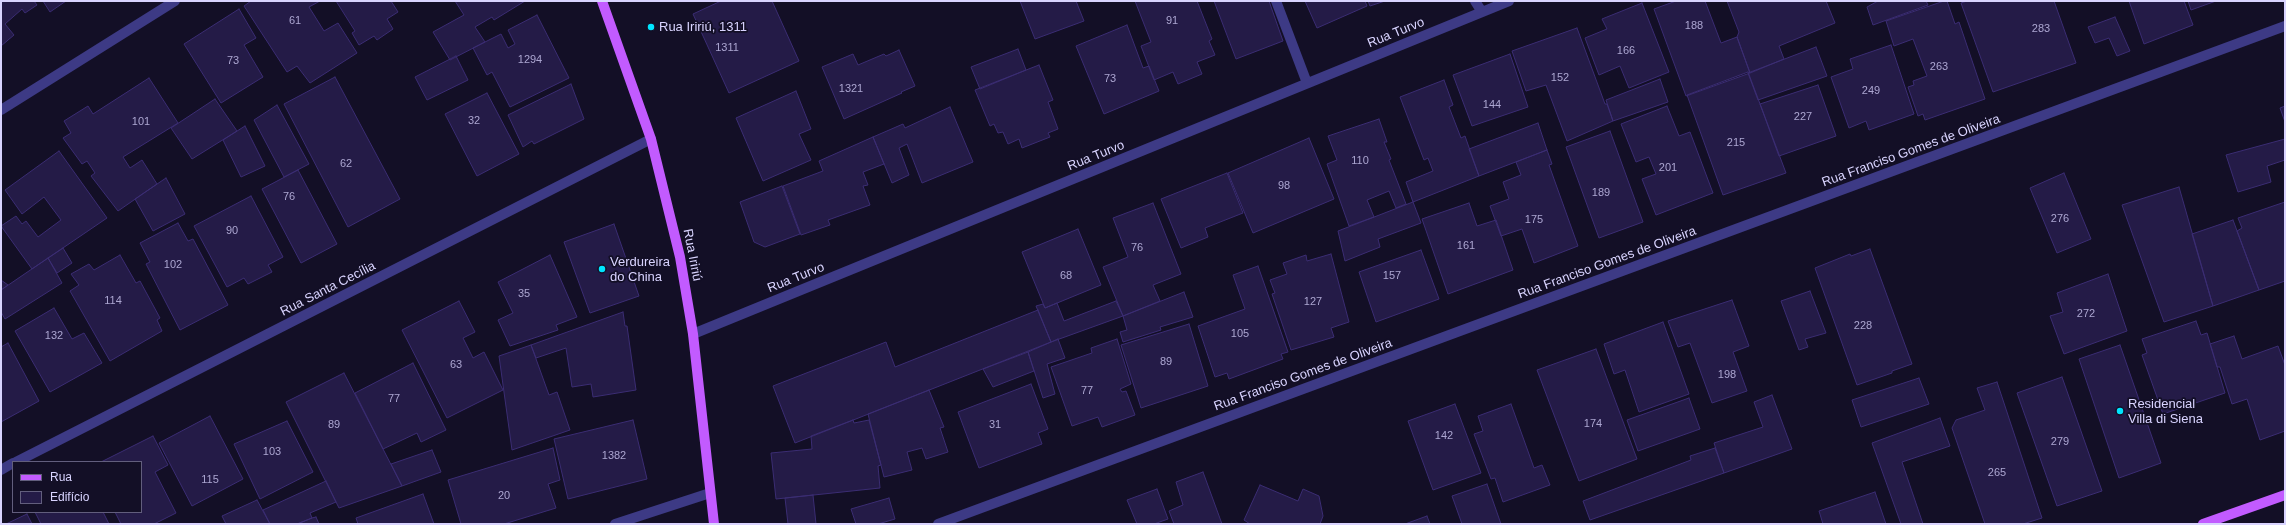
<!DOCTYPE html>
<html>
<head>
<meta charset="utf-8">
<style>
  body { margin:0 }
  #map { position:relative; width:2286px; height:525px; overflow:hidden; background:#130f26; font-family:Helvetica,sans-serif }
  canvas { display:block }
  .frame { position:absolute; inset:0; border:2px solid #d9d4ff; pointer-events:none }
  .legend { position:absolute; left:12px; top:461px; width:130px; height:52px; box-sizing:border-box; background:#130f26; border:1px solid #625e7d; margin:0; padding:5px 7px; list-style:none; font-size:12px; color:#d9d4ff }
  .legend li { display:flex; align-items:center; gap:8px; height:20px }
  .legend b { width:20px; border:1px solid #625e7d }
</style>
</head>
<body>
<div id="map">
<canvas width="2286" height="525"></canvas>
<div class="frame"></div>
<ul class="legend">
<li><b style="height:5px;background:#c25bff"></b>Rua</li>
<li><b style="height:11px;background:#241b47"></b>Edifício</li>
</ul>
</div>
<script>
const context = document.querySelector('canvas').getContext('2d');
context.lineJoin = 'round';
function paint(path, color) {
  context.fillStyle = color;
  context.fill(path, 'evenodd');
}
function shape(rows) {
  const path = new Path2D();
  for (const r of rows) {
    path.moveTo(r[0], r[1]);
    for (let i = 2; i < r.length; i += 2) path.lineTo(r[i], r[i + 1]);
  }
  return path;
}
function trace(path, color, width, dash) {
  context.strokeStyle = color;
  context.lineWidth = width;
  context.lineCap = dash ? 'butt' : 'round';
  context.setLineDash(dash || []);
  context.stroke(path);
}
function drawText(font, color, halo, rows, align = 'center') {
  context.font = font + ' Helvetica,sans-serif';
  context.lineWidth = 3.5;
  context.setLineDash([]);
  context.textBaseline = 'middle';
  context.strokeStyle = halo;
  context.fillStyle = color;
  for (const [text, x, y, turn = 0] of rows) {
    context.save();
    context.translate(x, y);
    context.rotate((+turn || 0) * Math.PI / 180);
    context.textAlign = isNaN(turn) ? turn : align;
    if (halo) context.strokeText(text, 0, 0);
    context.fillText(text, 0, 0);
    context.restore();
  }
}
const building = shape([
  [1,1,34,1,37,5,25,13,22,9,5,24,14,35,1,46,1,1],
  [43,1,66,1,50,12,43,1],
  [251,1,320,1,309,7,324,31,338,23,357,53,310,83,297,66,287,72,244,6,251,1],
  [336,1,391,1,398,12,387,19,393,29,377,40,374,36,359,45,352,33,355,31,336,1],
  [455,1,525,1,494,20,492,17,475,27,485,42,450,60,433,32,464,15,455,1],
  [721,1,772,1,799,61,729,93,693,14,721,1],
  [1020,1,1076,1,1084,21,1035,39,1020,1],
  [1135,1,1197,1,1212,39,1209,41,1215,55,1197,62,1202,74,1178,84,1173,72,1154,80,1141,46,1151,42,1135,1],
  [1214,1,1269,1,1283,41,1236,59,1214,1],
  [1305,1,1365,1,1367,6,1317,28,1305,1],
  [1368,1,1385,1,1370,6,1368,1],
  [1676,1,1705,1,1721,43,1737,37,1750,73,1686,96,1654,9,1676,1],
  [1727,1,1826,1,1835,23,1779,46,1784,59,1750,73,1737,37,1739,32,1727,1],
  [1878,1,1926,1,1928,5,1873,25,1867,7,1878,1],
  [1944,1,1947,1,1955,24,1959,22,1985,99,1925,120,1923,114,1918,116,1908,87,1914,85,1913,81,1927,76,1913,39,1894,46,1886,21,1944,1],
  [1967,1,2054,1,2076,63,1993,92,1961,3,1967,1],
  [2129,1,2184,1,2193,25,2144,44,2129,1],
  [2188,1,2216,1,2191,10,2188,1],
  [1642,3,1669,72,1629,88,1620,66,1599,75,1585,38,1607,29,1602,19,1642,3],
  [239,9,256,38,244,45,263,77,221,103,184,44,239,9],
  [537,15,569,78,510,107,492,72,487,75,473,48,501,34,508,48,515,44,508,30,537,15],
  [2115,17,2130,51,2117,56,2109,38,2095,43,2088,27,2115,17],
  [1127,25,1143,68,1149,66,1159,91,1104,114,1076,46,1127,25],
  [1577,28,1605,104,1607,104,1613,121,1567,141,1546,85,1526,91,1512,51,1577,28],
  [1891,45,1914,114,1869,130,1866,121,1849,128,1831,77,1853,69,1850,59,1891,45],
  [1816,47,1827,76,1758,100,1748,73,1816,47],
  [1018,49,1026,70,980,89,971,67,1018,49],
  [899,50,915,86,901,92,902,93,844,119,822,67,853,54,858,65,884,54,886,56,899,50],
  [1510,54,1528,107,1472,126,1453,75,1510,54],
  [456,56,468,80,427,100,415,77,456,56],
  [1039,65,1053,100,1048,102,1058,129,1048,133,1050,137,1022,148,1019,139,1008,144,1003,132,998,133,994,124,990,126,975,90,1039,65],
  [1748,72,1786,173,1723,195,1687,95,1748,72],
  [335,77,400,199,348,227,284,104,335,77],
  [149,78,178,123,123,157,130,168,142,160,157,184,118,211,91,176,95,173,87,161,82,164,63,138,71,133,64,121,88,106,93,114,149,78],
  [1660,79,1668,102,1613,121,1606,100,1660,79],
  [1444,80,1453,105,1449,107,1461,138,1465,136,1479,176,1413,202,1406,182,1433,171,1428,158,1424,160,1400,97,1444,80],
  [571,84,584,119,534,144,532,141,523,147,508,115,571,84],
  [1818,85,1836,136,1779,156,1760,104,1818,85],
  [796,91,811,129,799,134,811,160,763,181,736,118,796,91],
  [487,93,519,154,477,176,445,114,487,93],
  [215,99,237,131,192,159,171,128,215,99],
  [277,105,309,164,284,177,254,120,277,105],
  [1667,106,1679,136,1690,132,1713,193,1656,215,1642,179,1656,174,1649,157,1636,162,1621,124,1667,106],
  [2285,106,2285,122,2280,108,2285,106],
  [950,107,973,162,922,183,907,144,899,148,909,175,892,183,873,137,903,124,905,128,950,107],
  [1379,119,1387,142,1384,142,1391,159,1389,160,1406,204,1396,208,1389,191,1367,200,1374,217,1349,226,1327,164,1337,160,1328,136,1379,119],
  [1538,123,1547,150,1479,176,1469,149,1538,123],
  [245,126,265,166,241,177,223,140,245,126],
  [1610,131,1643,222,1599,238,1566,147,1610,131],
  [873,137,884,164,863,172,868,185,863,186,870,205,828,220,830,225,801,235,783,186,823,171,819,161,873,137],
  [1309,138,1334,199,1253,233,1228,173,1309,138],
  [2285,139,2285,160,2267,166,2271,182,2238,192,2226,155,2285,139],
  [1547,150,1552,164,1549,165,1578,246,1534,263,1522,229,1501,236,1490,206,1509,199,1503,182,1521,175,1516,162,1547,150],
  [59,151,107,218,32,269,1,226,16,216,22,224,26,221,38,237,61,220,44,197,22,214,5,190,59,151],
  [298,170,337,244,301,263,262,189,298,170],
  [1227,173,1243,213,1205,228,1208,237,1181,248,1161,199,1227,173],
  [2064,173,2091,239,2057,253,2030,188,2064,173],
  [166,178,185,214,153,231,135,199,166,178],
  [782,186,800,234,765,247,754,242,740,202,782,186],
  [2179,187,2213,306,2164,322,2122,205,2179,187],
  [251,196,283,257,268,265,272,272,248,284,244,278,227,287,194,226,251,196],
  [1413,202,1421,223,1378,239,1380,247,1345,261,1338,231,1413,202],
  [2285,202,2285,281,2259,290,2237,231,2242,228,2238,218,2285,202],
  [1153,203,1181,274,1153,285,1160,301,1123,316,1103,267,1128,257,1113,218,1153,203],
  [1469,203,1477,226,1496,220,1513,270,1448,294,1422,219,1469,203],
  [2233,220,2259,290,2213,306,2192,234,2233,220],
  [178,223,188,241,193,239,228,305,180,330,146,264,150,262,140,243,178,223],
  [614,224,639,296,590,313,564,242,614,224],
  [1078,229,1101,285,1045,308,1022,252,1078,229],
  [63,248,72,263,57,273,48,258,63,248],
  [1870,249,1912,364,1892,371,1892,373,1857,385,1815,268,1850,254,1851,256,1870,249],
  [1421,250,1439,299,1376,322,1359,272,1421,250],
  [1331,254,1349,322,1331,328,1334,337,1291,350,1272,294,1275,293,1270,280,1287,274,1283,263,1306,255,1307,261,1331,254],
  [120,255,136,283,140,281,160,318,157,320,162,331,110,361,70,291,79,285,71,274,89,264,94,270,120,255],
  [550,255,577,317,556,325,558,330,510,346,498,320,513,313,498,282,550,255],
  [48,258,62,283,5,319,1,312,1,290,48,258],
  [1258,266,1288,352,1281,354,1283,359,1229,379,1227,373,1215,377,1198,326,1245,309,1233,275,1258,266],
  [2108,274,2127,331,2064,354,2050,316,2063,312,2057,293,2108,274],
  [1,280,8,285,1,290,1,280],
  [1810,291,1826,333,1805,339,1808,347,1799,350,1781,301,1810,291],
  [1184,292,1193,317,1160,327,1161,330,1123,342,1120,332,1127,330,1123,316,1184,292],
  [1732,300,1749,346,1733,352,1747,391,1712,403,1690,343,1678,347,1668,321,1732,300],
  [459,301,475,332,463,338,473,358,484,352,503,390,447,418,402,330,459,301],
  [1116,301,1123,316,1051,342,1036,306,1043,304,1045,308,1057,303,1064,321,1116,301],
  [54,308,72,339,84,333,102,363,50,392,15,331,54,308],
  [1038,310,1051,342,795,443,773,386,886,342,895,367,1038,310],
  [623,312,625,326,627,326,636,390,593,397,591,384,572,387,566,348,536,358,531,345,623,312],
  [2196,321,2201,335,2207,333,2225,393,2163,414,2142,355,2147,353,2142,339,2196,321],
  [1663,322,1689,394,1639,412,1625,370,1614,374,1604,344,1663,322],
  [1189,324,1208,386,1141,408,1121,345,1189,324],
  [2234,336,2242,359,2278,346,2285,365,2285,431,2260,440,2247,399,2232,404,2220,367,2217,367,2210,344,2234,336],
  [1058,339,1065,358,1047,364,1055,394,1043,398,1028,352,1058,339],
  [1117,339,1131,384,1120,389,1122,392,1126,391,1135,415,1102,427,1098,417,1072,426,1051,367,1092,353,1091,348,1117,339],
  [8,343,39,401,1,422,1,347,8,343],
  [531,345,549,395,557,392,570,430,512,450,499,356,531,345],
  [2120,345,2161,463,2119,478,2079,359,2120,345],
  [1596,349,1637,459,1579,481,1537,370,1596,349],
  [1028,352,1034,371,993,387,983,369,1028,352],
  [413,363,446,430,421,442,417,433,383,449,355,393,413,363],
  [344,373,402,486,339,508,286,402,344,373],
  [2062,377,2102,491,2057,506,2017,393,2062,377],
  [1919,378,1929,404,1861,427,1852,400,1919,378],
  [1997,382,2042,518,2023,524,1985,524,1952,428,1956,420,1985,410,1977,388,1997,382],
  [1031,384,1048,429,1038,433,1042,444,979,468,958,412,1031,384],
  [929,390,944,427,940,428,948,452,926,459,922,448,907,452,912,470,884,477,868,414,929,390],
  [1772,395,1792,449,1724,473,1714,443,1763,427,1754,402,1772,395],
  [1689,398,1700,429,1638,451,1627,420,1689,398],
  [1455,404,1481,473,1433,490,1408,421,1455,404],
  [1511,404,1534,468,1542,465,1550,485,1503,502,1495,478,1491,479,1474,434,1483,431,1478,416,1511,404],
  [210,416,243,479,192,506,159,443,210,416],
  [1940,418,1950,446,1902,462,1923,524,1901,524,1872,443,1940,418],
  [633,420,647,479,568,499,554,439,633,420],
  [853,420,854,423,869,420,881,465,878,466,880,488,776,499,771,453,812,449,811,436,853,420],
  [287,421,313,472,260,499,234,444,287,421],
  [153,436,168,465,155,472,176,513,154,524,121,524,115,512,141,512,141,462,101,462,153,436],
  [553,448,560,480,548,484,556,508,504,524,461,524,448,480,553,448],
  [1715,448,1724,473,1590,520,1583,501,1691,460,1690,456,1715,448],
  [432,450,441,472,402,486,391,464,432,450],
  [1203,472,1222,524,1174,524,1169,511,1183,505,1176,482,1203,472],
  [326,481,336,502,310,513,312,518,297,524,270,524,263,510,326,481],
  [1487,484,1501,524,1462,524,1452,496,1487,484],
  [1260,485,1298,501,1303,489,1319,496,1323,516,1320,524,1250,524,1244,520,1260,485],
  [1157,489,1168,519,1154,524,1137,524,1127,500,1157,489],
  [1875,492,1886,524,1823,524,1819,511,1875,492],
  [423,494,434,524,358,524,356,518,423,494],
  [813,495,816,524,788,524,785,498,813,495],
  [889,498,895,519,878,524,856,524,851,509,889,498],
  [257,500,270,524,226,524,222,516,257,500],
  [35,512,103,512,109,524,41,524,35,512],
  [27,514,32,524,6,524,27,514],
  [1427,516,1430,524,1405,524,1427,516],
  [316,517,319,524,297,524,312,518,316,517]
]);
const minor = shape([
  [1276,1,1307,83],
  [1475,1,1482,12],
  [1,110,175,1],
  [693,334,1509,1],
  [16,462,651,139],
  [1,470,13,463],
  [615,524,710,493],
  [938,524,2285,26]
]);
const major = shape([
  [602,1,651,139,680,257,693,334,714,524],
  [2203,524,2285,495]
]);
const markers = [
  [651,27,4,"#00e5ff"],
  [602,269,4,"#00e5ff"],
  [2120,411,4,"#00e5ff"]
];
const numberNames = [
  ["61",295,21],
  ["91",1172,21],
  ["188",1694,26],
  ["283",2041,29],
  ["1311",727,48],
  ["166",1626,51],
  ["1294",530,60],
  ["73",233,61],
  ["263",1939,67],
  ["152",1560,78],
  ["73",1110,79],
  ["1321",851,89],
  ["249",1871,91],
  ["144",1492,105],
  ["227",1803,117],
  ["32",474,121],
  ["101",141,122],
  ["215",1736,143],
  ["110",1360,161],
  ["62",346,164],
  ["201",1668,168],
  ["98",1284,186],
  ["189",1601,193],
  ["76",289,197],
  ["276",2060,219],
  ["175",1534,220],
  ["90",232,231],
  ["161",1466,246],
  ["76",1137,248],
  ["102",173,265],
  ["68",1066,276],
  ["157",1392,276],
  ["35",524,294],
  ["114",113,301],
  ["127",1313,302],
  ["272",2086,314],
  ["228",1863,326],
  ["105",1240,334],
  ["132",54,336],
  ["89",1166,362],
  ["63",456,365],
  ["198",1727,375],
  ["77",1087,391],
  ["77",394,399],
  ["174",1593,424],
  ["89",334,425],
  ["31",995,425],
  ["142",1444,436],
  ["279",2060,442],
  ["103",272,452],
  ["1382",614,456],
  ["265",1997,473],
  ["115",210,480],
  ["20",504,496]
];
const poiNames = [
  ["Rua Iririú, 1311",659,27],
  ["Verdureira",610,262],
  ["do China",610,277],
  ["Residencial",2128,404],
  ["Villa di Siena",2128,419]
];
const streetNames = [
  ["Rua Turvo",1396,33,-22],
  ["Rua Franciso Gomes de Oliveira",1911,151,-20],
  ["Rua Turvo",1096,156,-22],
  ["Rua Iririú",692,255,79],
  ["Rua Franciso Gomes de Oliveira",1607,263,-20],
  ["Rua Turvo",796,278,-22],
  ["Rua Santa Cecília",328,289,-27],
  ["Rua Franciso Gomes de Oliveira",1303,375,-20]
];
paint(building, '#241b47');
trace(building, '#3b2d73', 1);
trace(minor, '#3d3a85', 10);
trace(major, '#c25bff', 10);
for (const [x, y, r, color] of markers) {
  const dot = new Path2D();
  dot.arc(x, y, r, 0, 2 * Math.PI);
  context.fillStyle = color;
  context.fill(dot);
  trace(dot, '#130f26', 1.5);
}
drawText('11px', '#aca6d1', null, numberNames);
drawText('13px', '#d9d4ff', '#130f26', poiNames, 'left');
drawText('13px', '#d9d4ff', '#130f26', streetNames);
</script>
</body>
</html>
